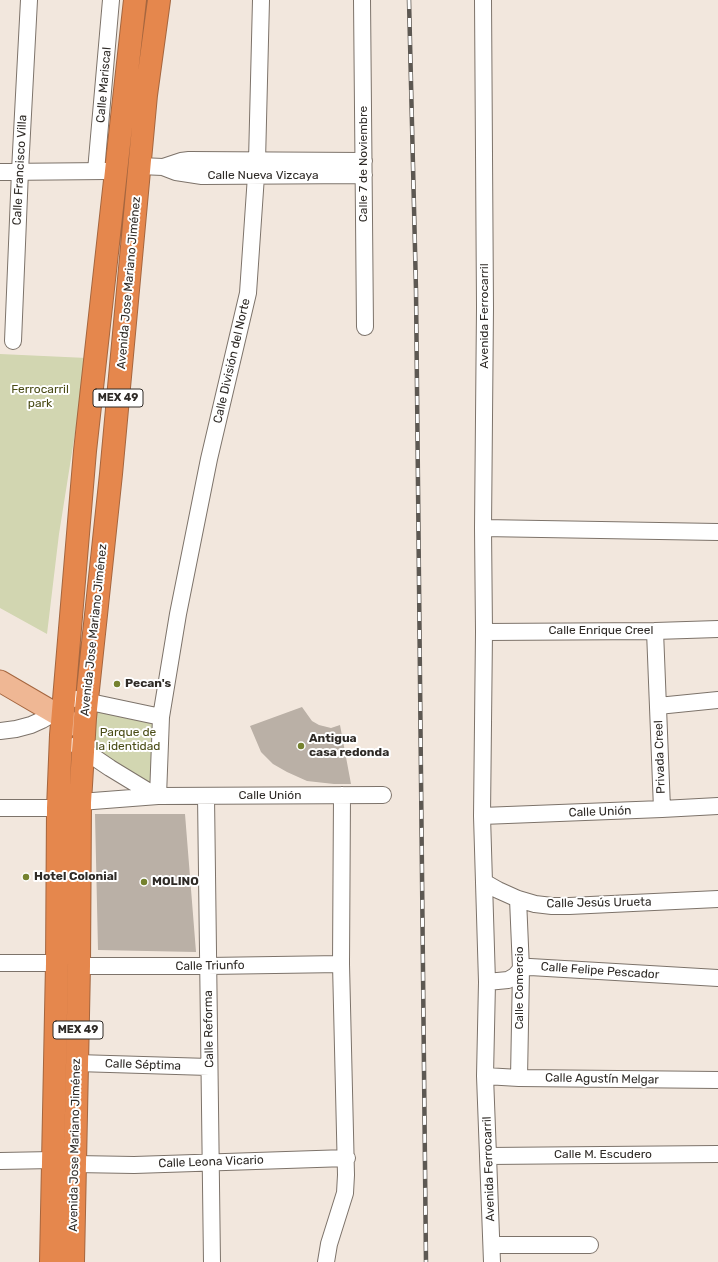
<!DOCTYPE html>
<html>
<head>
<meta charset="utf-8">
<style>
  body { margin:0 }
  canvas { display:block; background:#f2e7dd }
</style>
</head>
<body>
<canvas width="718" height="1262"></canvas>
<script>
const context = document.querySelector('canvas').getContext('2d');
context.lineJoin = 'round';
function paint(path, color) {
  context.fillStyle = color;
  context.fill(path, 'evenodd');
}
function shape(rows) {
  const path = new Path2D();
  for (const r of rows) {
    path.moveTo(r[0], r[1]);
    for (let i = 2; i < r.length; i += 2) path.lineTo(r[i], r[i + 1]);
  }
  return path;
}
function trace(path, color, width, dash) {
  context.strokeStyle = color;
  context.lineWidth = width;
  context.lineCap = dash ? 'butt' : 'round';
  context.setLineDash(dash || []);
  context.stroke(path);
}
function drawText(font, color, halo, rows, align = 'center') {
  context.font = font + ' Rubik,sans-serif';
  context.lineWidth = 4;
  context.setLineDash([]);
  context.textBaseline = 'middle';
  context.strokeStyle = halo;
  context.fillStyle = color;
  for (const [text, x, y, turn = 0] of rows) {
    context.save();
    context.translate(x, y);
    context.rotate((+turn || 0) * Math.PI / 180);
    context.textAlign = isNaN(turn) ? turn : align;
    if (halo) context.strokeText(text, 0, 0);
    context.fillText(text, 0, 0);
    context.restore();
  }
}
const green = shape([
  [0,354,87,358,59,534,47,634,0,608],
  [90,705,158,719,155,793,94,748]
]);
const building = shape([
  [302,707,312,721,319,725,331,728,340,725,351,784,334,784,307,781,287,772,273,764,261,752,250,726],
  [95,814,185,814,196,952,98,950]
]);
const minor = shape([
  [362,0,365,327],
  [483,0,485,307,483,528,484,632,482,816,487,982,485,1076,492,1262],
  [140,166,163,167,176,172,202,176,364,175],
  [163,167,181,161,189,160,364,161],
  [96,171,111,0],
  [0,172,107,171],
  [13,341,20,171,29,0],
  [483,528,718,532],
  [655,631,662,809],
  [484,632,655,631,718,629],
  [76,699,161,717],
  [658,706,718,700],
  [0,731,16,729,31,725,42,720,54,713],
  [76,745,110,768,156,796],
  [158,796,161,717,178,614,209,459,248,293,257,161,261,0],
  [206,796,212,1262],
  [80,802,158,796,383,795],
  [0,808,58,808],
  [482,816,662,809,718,806],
  [484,882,498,890,518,899,535,904,552,906,569,906,718,899],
  [518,899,521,969,519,1078],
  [0,963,57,963],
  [79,966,208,966,341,964],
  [487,982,508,980,515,976,521,969,530,967,718,978],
  [77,1063,209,1067],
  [485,1076,519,1078,718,1080],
  [488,1156,718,1154],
  [0,1161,53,1160],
  [75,1164,134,1165,347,1158],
  [492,1245,590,1245],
  [326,1262,329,1244,345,1193,346,1175,341,964,342,795]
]);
const major = shape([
  [0,681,77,726]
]);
const highway = shape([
  [51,1262,57,963,58,808,61,735,85,451,135,0],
  [73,1262,79,966,80,802,85,718,111,474,146,95,159,0]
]);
const rail = shape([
  [409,0,416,290,426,1262]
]);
const markers = [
  [117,684,4,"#75822f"],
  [301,746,4,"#75822f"],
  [26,877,4,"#75822f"],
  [144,882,4,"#75822f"]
];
const shields = [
  [118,398,50],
  [78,1030,50]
];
const shieldNames = [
  ["MEX 49",118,398],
  ["MEX 49",78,1030]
];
const streetNames = [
  ["Calle Mariscal",104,85,-85],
  ["Calle 7 de Noviembre",364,164,-90],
  ["Calle Francisco Villa",20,170,-87],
  ["Calle Nueva Vizcaya",263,176],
  ["Avenida Jose Mariano Jiménez",129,283,-85],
  ["Avenida Ferrocarril",485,316,-90],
  ["Calle División del Norte",232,361,-77],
  ["Avenida Jose Mariano Jiménez",94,630,-84],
  ["Calle Enrique Creel",601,631],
  ["Privada Creel",660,757,-92],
  ["Calle Unión",270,796],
  ["Calle Unión",600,812,-2],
  ["Calle Jesús Urueta",599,903,-1],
  ["Calle Triunfo",210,966,-1],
  ["Calle Felipe Pescador",600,971,4],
  ["Calle Comercio",520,988,-90],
  ["Calle Reforma",209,1029,-91],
  ["Calle Séptima",143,1065,2],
  ["Calle Agustín Melgar",602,1079,1],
  ["Avenida Jose Mariano Jiménez",75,1145,-89],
  ["Calle M. Escudero",603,1155],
  ["Calle Leona Vicario",211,1162,-2],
  ["Avenida Ferrocarril",489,1169,-92]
];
const parkNames = [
  ["Ferrocarril",40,390],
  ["park",40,404],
  ["Parque de",128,733],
  ["la identidad",128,747]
];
const poiNames = [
  ["Pecan's",125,684],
  ["Antigua",309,739],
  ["casa redonda",309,753],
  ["Hotel Colonial",34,877],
  ["MOLINO",152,882]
];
paint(green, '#d2d6b1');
paint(building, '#bab0a6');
trace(minor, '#7d736a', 18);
trace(major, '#a5663f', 23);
trace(highway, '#a5663f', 24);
trace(minor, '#fff', 16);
trace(major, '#efb794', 21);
trace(highway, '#e5874d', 22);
trace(rail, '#5d5852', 4.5);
trace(rail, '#fff', 3, [9]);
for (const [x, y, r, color] of markers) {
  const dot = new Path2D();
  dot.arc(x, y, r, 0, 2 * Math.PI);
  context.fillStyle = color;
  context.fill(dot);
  trace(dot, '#fff', 1.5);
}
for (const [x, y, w] of shields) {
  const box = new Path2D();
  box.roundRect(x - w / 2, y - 9, w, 18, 3);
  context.fillStyle = '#fff';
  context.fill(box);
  trace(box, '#2e2a26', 1);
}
drawText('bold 11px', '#2e2a26', null, shieldNames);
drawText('12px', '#2e2a26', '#fff', streetNames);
drawText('12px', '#4a4c16', '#fff', parkNames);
drawText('bold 12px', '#2e2a26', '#fff', poiNames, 'left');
</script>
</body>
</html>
